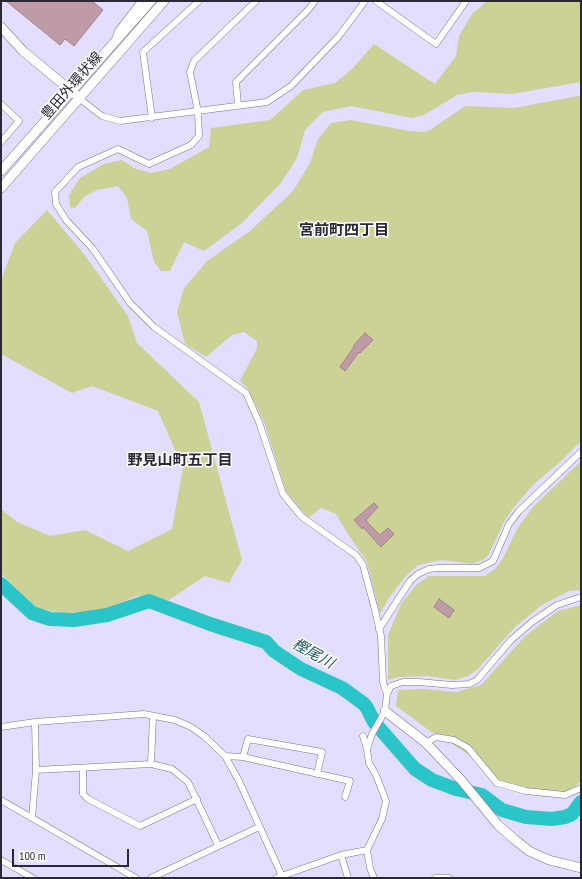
<!DOCTYPE html>
<html>
<head>
<meta charset="utf-8">
<style>
  body { margin:0 }
  #map { position:relative; width:582px; height:879px; overflow:hidden; background:#e3deff; font-family:"PT Sans Narrow",sans-serif }
  canvas { display:block }
  .frame { position:absolute; inset:0; border:2px solid #2a2834; pointer-events:none }
  .scale { position:absolute; left:12px; top:849px; width:117px; height:18px; box-sizing:border-box; border:2px solid #2a2834; border-top:0; padding-left:5px; font-size:12px; line-height:14px; white-space:nowrap; color:#2a2834; -webkit-text-stroke:3px #fff; paint-order:stroke }
</style>
</head>
<body>
<div id="map">
<canvas width="582" height="879"></canvas>
<div class="frame"></div>
<div class="scale">100 m</div>
</div>
<script>
const context = document.querySelector('canvas').getContext('2d');
context.lineJoin = 'round';
function paint(path, color) {
  context.fillStyle = color;
  context.fill(path, 'evenodd');
}
function shape(rows) {
  const path = new Path2D();
  for (const r of rows) {
    path.moveTo(r[0], r[1]);
    for (let i = 2; i < r.length; i += 2) path.lineTo(r[i], r[i + 1]);
  }
  return path;
}
function trace(path, color, width, dash) {
  context.strokeStyle = color;
  context.lineWidth = width;
  context.lineCap = dash ? 'butt' : 'round';
  context.setLineDash(dash || []);
  context.stroke(path);
}
function drawText(font, color, halo, rows, align = 'center') {
  context.font = font + ' "PT Sans Narrow","Noto Sans JP",sans-serif';
  context.lineWidth = 3;
  context.setLineDash([]);
  context.textBaseline = 'middle';
  context.strokeStyle = halo;
  context.fillStyle = color;
  for (const [text, x, y, turn = 0] of rows) {
    context.save();
    context.translate(x, y);
    context.rotate((+turn || 0) * Math.PI / 180);
    context.textAlign = isNaN(turn) ? turn : align;
    if (halo) context.strokeText(text, 0, 0);
    context.fillText(text, 0, 0);
    context.restore();
  }
}
const green = shape([
  [487,1,581,1,581,82,512,94,474,92,457,95,424,115,412,118,351,106,323,112,305,130,297,158,281,183,242,223,204,251,184,242,170,271,161,271,154,262,147,231,131,219,127,198,118,186,97,190,84,197,75,208,70,207,69,195,80,178,104,164,122,160,134,168,151,173,170,169,209,147,211,128,270,120,303,90,335,83,352,69,374,44,435,84,456,56,459,36,472,14],
  [578,96,581,96,581,441,560,462,534,484,514,507,504,522,489,554,483,560,471,564,442,560,418,565,406,576,388,599,380,614,367,562,346,531,336,514,321,508,308,518,286,491,264,422,249,391,240,381,257,348,257,341,244,332,232,335,206,357,185,344,177,312,184,288,207,261,250,231,293,191,310,163,318,139,331,123,351,120,409,131,424,132,430,130,465,106,514,108],
  [47,210,84,254,128,316,137,343,199,402,242,560,229,583,205,576,169,600,137,596,102,611,64,613,35,608,1,573,1,509,17,522,50,536,85,530,128,551,172,529,183,468,158,411,92,386,72,393,1,354,1,280,15,243],
  [581,461,581,590,569,591,542,605,515,627,477,670,468,676,455,680,427,676,398,677,388,680,388,635,401,604,417,584,429,576,485,576,495,569,503,558,517,529,533,507],
  [581,605,581,780,571,792,543,797,531,793,516,792,489,775,476,760,445,739,430,731,396,706,398,690,425,689,456,692,481,685,525,636,558,611]
]);
const river = shape([
  [1,584,32,613,50,619,74,620,107,615,149,601,210,624,266,642,274,651,301,669,342,688,364,704,367,708,374,722,415,769,432,780,456,789,482,795,502,810,526,817,552,819,565,817,572,814,581,802]
]);
const building = shape([
  [6,1,92,1,103,10,74,46,65,39,60,45,6,1],
  [365,333,373,340,360,353,359,352,345,371,340,367,354,347,353,346,365,333],
  [374,503,378,507,366,520,368,523,380,535,388,528,394,534,381,547,363,527,362,529,354,520,374,503],
  [439,599,454,610,449,618,434,607,439,599]
]);
const street = shape([
  [256,1,194,61,190,72,198,112,199,136,191,145,149,164,118,149,78,167,55,192,56,204,66,220,93,249,130,303,154,327,246,393,259,422,283,494,302,517,356,555,363,565,374,606,381,636,383,682,387,694],
  [376,1,436,44,466,1],
  [115,40,118,31,141,1],
  [80,99,102,116,120,121,267,102,291,86,339,36,365,1],
  [1,104,19,121,1,142],
  [238,105,236,82,308,10,315,1],
  [152,118,143,52,199,1],
  [379,629,410,581,418,574,429,569,438,568,479,568,493,561,509,524,519,511,581,452],
  [1,727,35,722,144,714,175,720,191,727,204,736,225,756,239,781,282,876],
  [363,736,367,749],
  [426,743,436,737,454,740,468,748,497,783,526,791,565,795,581,788],
  [225,756,243,757,350,781,345,797],
  [243,757,248,739,322,752,317,774],
  [151,764,153,716],
  [83,768,83,794,88,799,140,826,197,799],
  [36,770,151,764,172,769,188,782,218,845],
  [1,800,136,878],
  [32,818,36,770,35,722],
  [341,855,348,878],
  [1,860,33,878],
  [151,878,259,827],
  [276,878,341,855,367,850],
  [374,878,370,868,367,850,382,819,386,801,376,775,369,763,367,749,372,734,385,711,387,694,391,686,403,682,419,682,452,685,469,684,477,680,511,640,532,622,557,605,581,597],
  [435,878,449,878]
]);
const secondary = shape([
  [1,27,23,51,76,95],
  [1,171,151,1],
  [1,188,164,1],
  [385,711,426,743,462,781,498,825,514,839,529,851,549,860,581,868]
]);
const streetNames = [
  ["豊田外環状線",72,86,-49]
];
const neighbourhoodNames = [
  ["宮前町四丁目",344,231],
  ["野見山町五丁目",180,461]
];
const waterNames = [
  ["樫尾川",313,654,29]
];
paint(green, '#ccd295');
trace(river, '#2ac5c8', 14);
paint(building, '#bf9ba7');
trace(building, '#a3818c', 1);
trace(street, '#77728f', 7);
trace(secondary, '#77728f', 10);
trace(street, '#fff', 6);
trace(secondary, '#fff', 9);
drawText('14px', '#2a2834', '#fff', streetNames);
drawText('bold 15px', '#2a2834', '#fff', neighbourhoodNames);
drawText('italic 15px', '#1c5859', '#fff', waterNames);
</script>
</body>
</html>
